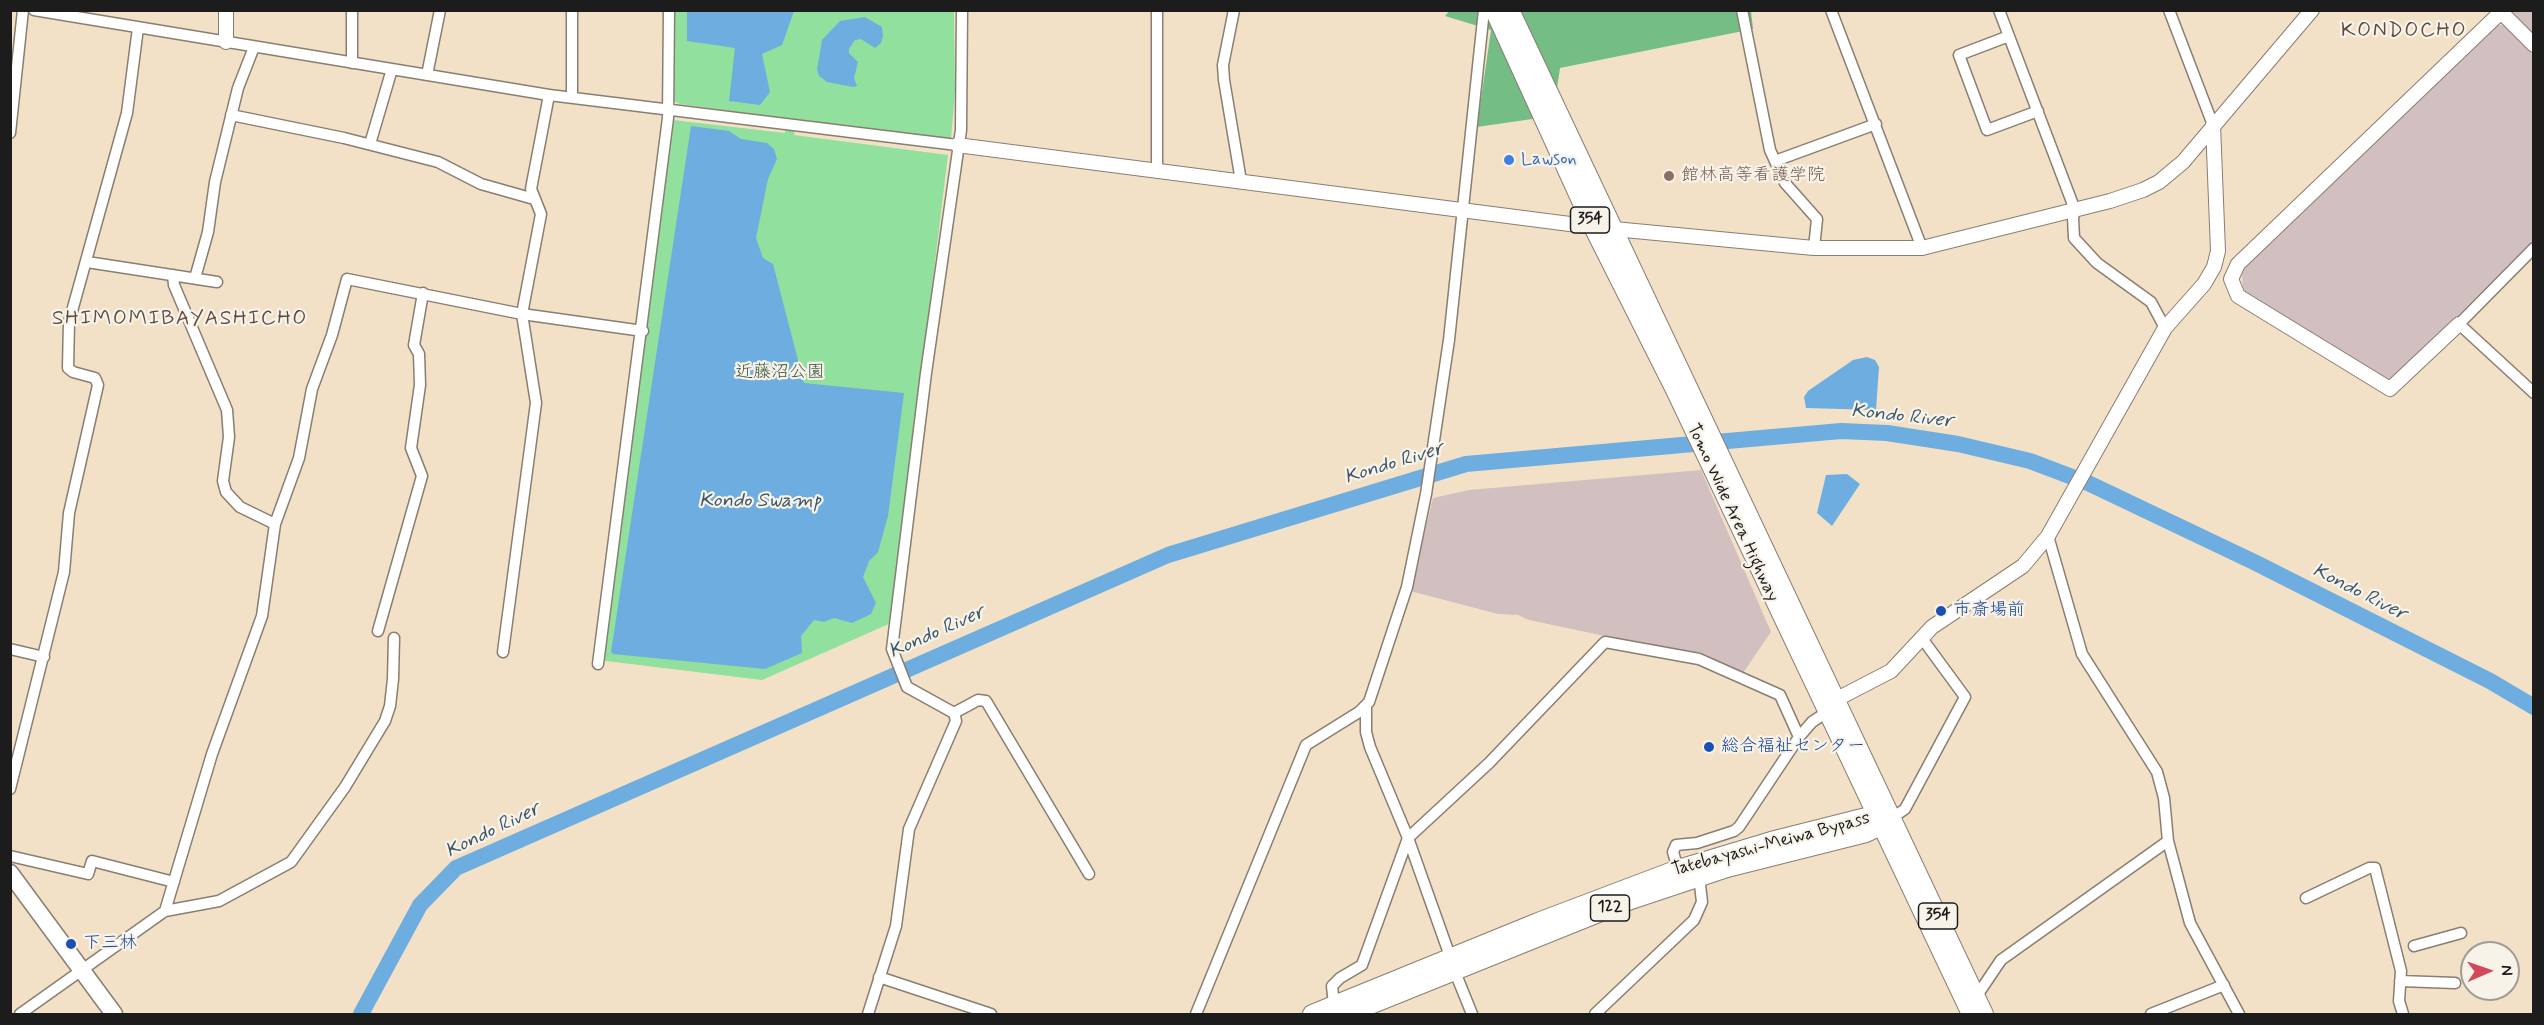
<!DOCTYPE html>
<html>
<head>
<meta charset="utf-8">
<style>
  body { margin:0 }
  #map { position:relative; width:2544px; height:1025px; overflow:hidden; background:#f3e1c7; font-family:Mynerve,sans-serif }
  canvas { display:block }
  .frame { position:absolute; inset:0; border:12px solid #1c1c1c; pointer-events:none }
  .north { position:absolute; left:2460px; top:941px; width:60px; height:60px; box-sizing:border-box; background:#f7f3e8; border:2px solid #9f9d96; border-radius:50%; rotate:88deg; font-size:16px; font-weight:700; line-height:24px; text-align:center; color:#1c1c1c }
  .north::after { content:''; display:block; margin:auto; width:21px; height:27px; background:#d1495b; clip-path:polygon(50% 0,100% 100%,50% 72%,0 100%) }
</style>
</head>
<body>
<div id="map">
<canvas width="2544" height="1025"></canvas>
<div class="frame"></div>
<div class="north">N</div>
</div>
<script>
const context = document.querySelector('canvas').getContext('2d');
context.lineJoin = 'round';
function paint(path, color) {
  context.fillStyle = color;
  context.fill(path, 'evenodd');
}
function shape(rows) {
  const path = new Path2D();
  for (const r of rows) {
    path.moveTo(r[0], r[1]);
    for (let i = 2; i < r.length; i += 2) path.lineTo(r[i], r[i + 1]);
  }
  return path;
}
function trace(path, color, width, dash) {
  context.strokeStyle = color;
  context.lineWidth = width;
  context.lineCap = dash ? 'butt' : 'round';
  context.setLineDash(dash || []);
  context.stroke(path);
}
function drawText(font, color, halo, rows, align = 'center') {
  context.font = font + ' Mynerve,"Klee One",sans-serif';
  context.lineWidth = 4.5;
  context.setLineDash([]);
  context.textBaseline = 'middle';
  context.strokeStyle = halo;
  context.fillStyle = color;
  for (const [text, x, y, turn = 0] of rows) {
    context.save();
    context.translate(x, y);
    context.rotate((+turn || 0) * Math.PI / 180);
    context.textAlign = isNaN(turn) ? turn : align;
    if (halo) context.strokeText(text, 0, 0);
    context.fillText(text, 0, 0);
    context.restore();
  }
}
const industrial = shape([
  [2508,11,2533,11,2533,37],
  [2493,25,2503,25,2533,55,2533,240,2392,382,2384,383,2247,298,2243,288,2242,275,2246,264],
  [1701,470,1771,632,1743,673,1700,652,1685,653,1529,620,1518,615,1498,614,1410,591,1433,498,1469,490]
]);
const green = shape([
  [673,11,954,11,955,91,951,139,796,122,794,135,948,155,891,623,762,680,606,661,603,657,673,120,785,133,786,119,680,104,673,101]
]);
const forest = shape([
  [1450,10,1751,10,1753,29,1560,68,1553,116,1477,127,1491,30,1445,16]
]);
const water = shape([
  [687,11,794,11,782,45,762,54,770,92,760,105,729,101,735,48,687,41],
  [865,17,882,27,883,36,881,43,875,48,861,39,855,40,849,49,849,53,858,62,854,78,857,86,853,87,827,82,819,76,817,70,822,40,840,21],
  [691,126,729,131,741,139,767,143,774,149,777,159,768,179,756,238,763,258,773,264,804,383,904,393,888,516,878,552,869,561,863,577,876,603,871,614,852,623,834,618,824,622,814,620,801,636,802,653,765,669,613,654,611,652],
  [1867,357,1875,360,1879,367,1876,410,1806,408,1804,397,1808,391,1853,360],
  [1847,474,1860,484,1832,526,1817,513,1826,475]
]);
const river = shape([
  [361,1014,420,905,456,868,1168,555,1466,464,1841,431,1887,433,1958,444,2030,461,2088,483,2254,562,2490,681,2534,707]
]);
const minor = shape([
  [34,10,549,95,957,145],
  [352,10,352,63],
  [572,10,572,97],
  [1157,10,1157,169],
  [1234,10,1223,65,1224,80,1241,181],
  [1742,10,1770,150,1785,183,1817,219,1814,248],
  [1831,10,1922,248],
  [1999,10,2075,210,2073,218,2074,238,2097,263,2151,302,2165,328],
  [2169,10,2213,125],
  [2009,36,1959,55,1987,130,2038,111],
  [427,75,440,10],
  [231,115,344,138,438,162,481,184,534,199],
  [10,133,23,10],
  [370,144,392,69],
  [1775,161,1876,124],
  [2534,248,2459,324,2534,393],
  [87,262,217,282],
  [173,275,174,285,227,410,229,437,223,481,226,492,240,507,275,524],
  [195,278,208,232,215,182,238,88,254,47],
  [2048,536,2082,654,2157,772,2164,798,2168,841,2190,923,2239,1014],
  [378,631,422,476,411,448,420,385,419,354,414,345,423,293],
  [10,649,44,657],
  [503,652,536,403,522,314,541,214,531,189,549,95],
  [598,664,668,118,669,10],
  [1366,707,1366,732,1370,747,1408,838,1451,959],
  [954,713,978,700,986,701,1089,874],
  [10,789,64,572,69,513,98,385,95,378,73,372,68,368,69,322,127,113,138,28],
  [1892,818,1905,809,1965,697,1921,637],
  [10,856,88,874,92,861,174,882],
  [1678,869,1673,852,1676,845,1697,843,1734,831,1739,827,1799,737,1812,722,1827,712],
  [2306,898,2369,868,2375,868,2401,971,2399,1001,2403,1014],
  [165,911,212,754,262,616,275,524,299,458,312,389,332,335,347,279,522,314,643,331],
  [2414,946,2461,933],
  [1455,972,1472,1014],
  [879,977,991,1014],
  [2400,981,2455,983],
  [1976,997,2001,960,2168,841],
  [20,1014,165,911,219,901,291,862,345,787,385,721,390,706,393,679,394,638],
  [868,1014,896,926,909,829,956,721,954,713,907,687,892,649,926,373,961,130,962,10],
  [1196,1014,1306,745,1359,712,1369,702,1407,587,1426,494,1449,340,1484,10],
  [1335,1014,1332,986,1340,978,1362,965,1408,838,1489,763,1605,642,1699,659,1780,695,1799,737],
  [1595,1014,1694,920,1702,902,1699,876],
  [2151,1014,2224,985]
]);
const tertiary = shape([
  [226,10,226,42],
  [2499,10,2534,45],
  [957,145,1593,227,1814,248,1922,248,2110,201,2143,190,2159,182,2183,162,2312,10],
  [2459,324,2390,389,2238,296,2231,279,2238,264,2501,12],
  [1837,699,1891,671,1932,627,2023,566,2048,536,2165,328,2204,284,2214,267,2218,251,2213,125]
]);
const primary = shape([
  [10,873,114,1014]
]);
const trunk = shape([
  [1494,10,1593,227,1675,390,1971,1014],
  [1510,10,1984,1014],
  [1312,1014,1538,922,1678,869,1771,841,1874,815,1885,817],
  [1348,1014,1631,900,1727,868,1866,833,1889,822]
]);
const markers = [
  [1509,160,6,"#3f7fe0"],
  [1669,176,6,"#8d6e63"],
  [1941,611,6,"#1a4fb4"],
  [1709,747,6,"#1a4fb4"],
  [71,944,6,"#1a4fb4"]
];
const shields = [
  [1590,220,39],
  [1610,908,39],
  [1938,916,39]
];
const shieldNames = [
  ["354",1590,220],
  ["122",1610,908],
  ["354",1938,916]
];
const shopNames = [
  ["Lawson",1521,160]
];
const educationNames = [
  ["館林高等看護学院",1681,176]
];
const parkNames = [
  ["近藤沼公園",780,373]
];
const streetNames = [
  ["Tomo Wide Area Highway",1732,513,65],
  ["Tatebayashi-Meiwa Bypass",1771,845,-15]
];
const transitNames = [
  ["市斎場前",1953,611],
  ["総合福祉センター",1721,747],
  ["下三林",83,944]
];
const waterNames = [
  ["Kondo River",1902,417,6],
  ["Kondo River",1394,464,-17],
  ["Kondo Swamp",760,502],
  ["Kondo River",2359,593,27],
  ["Kondo River",937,633,-24],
  ["Kondo River",493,831,-26]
];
const quarterNames = [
  ["KONDOCHO",2404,32],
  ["SHIMOMIBAYASHICHO",180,320]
];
paint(industrial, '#d2bfc0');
paint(green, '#91e09e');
paint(forest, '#74be85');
paint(water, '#6dade0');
trace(river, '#6dade0', 16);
trace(minor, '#887e72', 13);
trace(tertiary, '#887e72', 16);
trace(primary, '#887e72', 19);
trace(trunk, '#887e72', 20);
trace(minor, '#fff', 10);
trace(tertiary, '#fff', 14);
trace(primary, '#fff', 16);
trace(trunk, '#fff', 18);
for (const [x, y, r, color] of markers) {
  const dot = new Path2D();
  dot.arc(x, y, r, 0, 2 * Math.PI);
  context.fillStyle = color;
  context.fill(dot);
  trace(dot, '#f7f3e8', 2);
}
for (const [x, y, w] of shields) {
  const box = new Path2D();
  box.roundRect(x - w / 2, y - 13, w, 26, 4.5);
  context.fillStyle = '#f7f3e8';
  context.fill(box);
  trace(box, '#1c1c1c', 1.5);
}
drawText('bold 16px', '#1c1c1c', null, shieldNames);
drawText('18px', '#366cbe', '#f7f3e8', shopNames, 'left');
drawText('18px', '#785e54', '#f7f3e8', educationNames, 'left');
drawText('18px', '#3f5743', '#f7f3e8', parkNames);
drawText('18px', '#1c1c1c', '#f7f3e8', streetNames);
drawText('18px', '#164399', '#f7f3e8', transitNames, 'left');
drawText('italic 20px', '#3c566a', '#f7f3e8', waterNames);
context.letterSpacing = '1.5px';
drawText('21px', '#5d4a42', '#f7f3e8', quarterNames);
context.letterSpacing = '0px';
</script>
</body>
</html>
